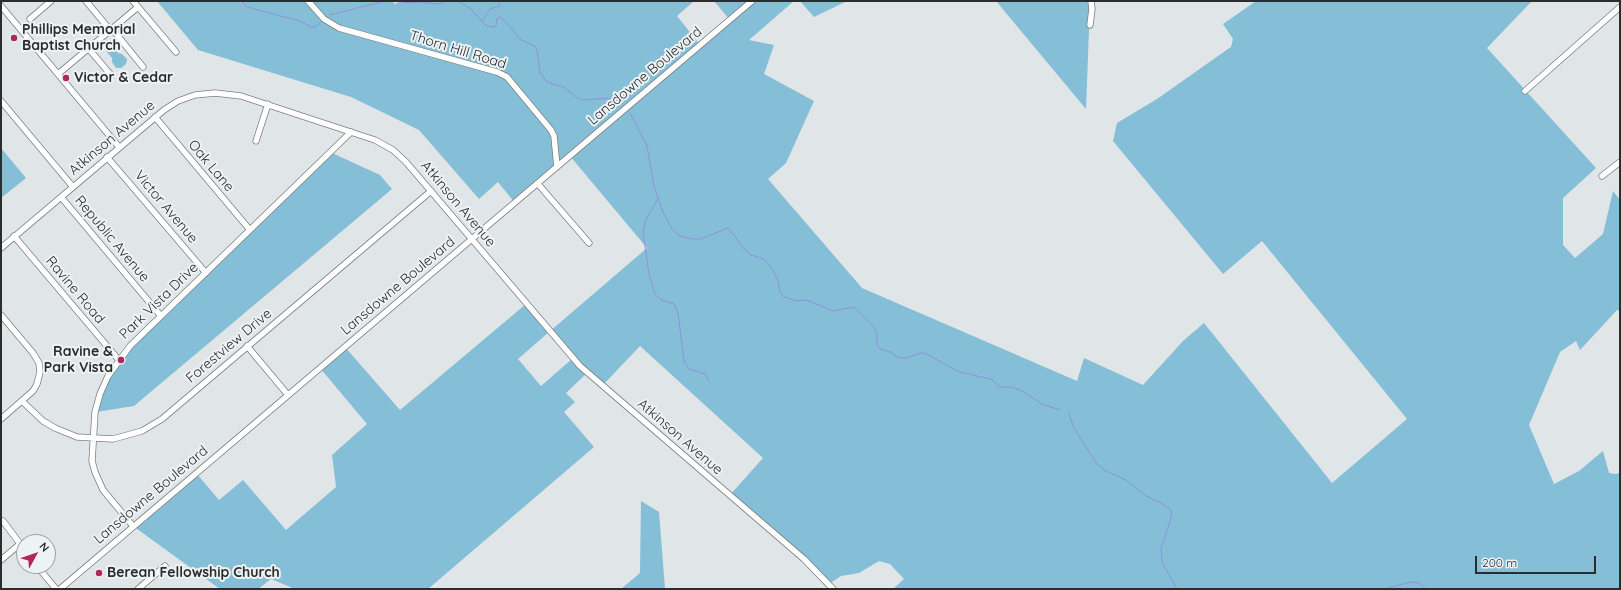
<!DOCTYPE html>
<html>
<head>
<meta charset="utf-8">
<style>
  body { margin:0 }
  #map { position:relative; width:1621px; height:590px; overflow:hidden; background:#e0e5e7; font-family:Quicksand,sans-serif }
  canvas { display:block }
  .frame { position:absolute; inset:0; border:2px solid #2b2d2d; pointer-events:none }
  .north { position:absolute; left:16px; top:534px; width:40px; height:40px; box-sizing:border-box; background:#edf2f4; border:1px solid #9fa3a4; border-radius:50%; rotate:50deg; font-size:11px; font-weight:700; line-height:16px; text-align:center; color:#2b2d2d }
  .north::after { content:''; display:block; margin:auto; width:14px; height:18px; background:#b2255d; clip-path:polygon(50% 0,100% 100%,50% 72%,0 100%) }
  .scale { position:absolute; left:1475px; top:556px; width:121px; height:18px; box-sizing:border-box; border:2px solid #2b2d2d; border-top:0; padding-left:5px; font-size:12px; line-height:14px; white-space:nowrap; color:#2b2d2d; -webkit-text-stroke:3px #edf2f4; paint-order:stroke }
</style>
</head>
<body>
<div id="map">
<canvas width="1621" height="590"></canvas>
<div class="frame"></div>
<div class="north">N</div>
<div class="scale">200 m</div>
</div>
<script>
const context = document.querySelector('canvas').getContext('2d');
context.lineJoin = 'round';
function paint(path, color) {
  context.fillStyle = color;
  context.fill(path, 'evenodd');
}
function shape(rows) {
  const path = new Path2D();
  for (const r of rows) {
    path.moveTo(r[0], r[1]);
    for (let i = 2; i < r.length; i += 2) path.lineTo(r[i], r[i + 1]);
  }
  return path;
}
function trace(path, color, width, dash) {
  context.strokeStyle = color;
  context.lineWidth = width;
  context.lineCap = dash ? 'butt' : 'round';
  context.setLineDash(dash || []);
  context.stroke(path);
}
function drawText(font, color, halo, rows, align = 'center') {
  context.font = font + ' Quicksand,sans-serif';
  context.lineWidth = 4;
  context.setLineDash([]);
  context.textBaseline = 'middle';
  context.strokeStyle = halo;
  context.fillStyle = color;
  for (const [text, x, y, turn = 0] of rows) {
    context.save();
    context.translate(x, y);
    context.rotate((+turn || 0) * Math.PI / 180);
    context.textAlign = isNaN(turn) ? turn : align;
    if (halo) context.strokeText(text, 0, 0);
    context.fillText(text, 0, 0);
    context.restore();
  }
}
const green = shape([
  [157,1,393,1,394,4,402,1,694,1,677,16,700,45,730,20,714,1,794,1,749,40,774,45,764,74,814,101,786,163,768,179,862,288,1077,381,1084,358,1143,385,1183,341,1204,323,1332,483,1407,419,1262,241,1223,274,1113,141,1117,123,1157,99,1228,49,1231,47,1233,39,1223,24,1256,1,1532,1,1487,48,1596,168,1563,198,1563,245,1575,258,1603,234,1613,191,1620,200,1620,311,1617,310,1580,350,1576,341,1560,352,1529,425,1554,484,1579,471,1603,451,1609,473,1615,474,1620,473,1620,589,893,589,904,579,890,564,879,561,859,573,841,576,829,584,730,495,763,458,640,346,602,386,587,373,566,393,575,402,564,412,594,447,428,589,295,589,271,579,258,589,220,589,133,526,196,473,219,500,243,480,286,530,336,487,332,455,367,424,320,368,345,347,400,410,526,304,549,332,647,248,570,156,515,203,498,182,479,199,419,130,351,97,198,50],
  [549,332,572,359,541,386,518,359],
  [800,1,847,1,814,17],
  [996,1,1091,1,1092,9,1089,30,1086,109],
  [107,40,118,53,122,54,127,59,126,64,121,68,116,68,112,62,112,58,101,45],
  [1,148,26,178,1,198],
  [330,152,380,175,392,189,134,406,96,412,113,367],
  [641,501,659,512,665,589,621,589,640,573]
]);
const stream = shape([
  [241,1,247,7,300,21,311,27,315,27,321,22],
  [398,1,410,3,419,2,439,4,445,1],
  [458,1,471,9,485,25,491,27,496,26,497,18,500,17,508,24,521,40,535,46,537,50,540,73,546,81,552,84,564,87,577,98,583,100,607,98,617,100,623,104],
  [330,15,385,1],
  [482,21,490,9,499,6,500,1],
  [630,113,647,146,654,187,663,212,672,229,680,236,692,239,701,239,728,228,745,250,751,255,764,259,773,270,778,281,780,292,784,297,797,301,803,300,809,301,833,311,854,307,874,327,877,336,877,345,880,349,890,352,899,358,906,358,921,353,925,353,959,372,991,379,1000,387,1012,387,1024,392,1042,404,1060,410],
  [658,199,646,219,643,232,649,274,655,294,661,300,674,304,678,313,684,361,689,369,705,374,709,381],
  [1069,414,1074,428,1096,463,1104,470,1126,480,1146,496,1161,503,1170,509,1172,513,1171,518,1161,548,1162,562,1177,589],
  [1384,589,1411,582,1419,583,1426,589]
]);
const minor = shape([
  [86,1,110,30],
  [133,1,176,52],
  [308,1,324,19,339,28,497,72,507,77,551,130,554,136,557,167],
  [1,6,119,147],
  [30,19,51,1],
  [1090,25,1092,9,1091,1],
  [112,29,143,67],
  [88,48,111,75],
  [58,74,138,7],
  [1525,91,1620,7],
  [1,101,73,187],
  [155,117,250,230],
  [256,141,268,104],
  [107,157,206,273],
  [1602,176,1620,162],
  [538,184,589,243],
  [61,197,161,316],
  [14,236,118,359],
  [1,248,164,110,178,101,195,95,215,93,241,96,375,140,393,150,406,162,580,366,804,559,833,589],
  [1,315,33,353,39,363,40,372,37,384,33,391,1,419],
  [247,346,288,395],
  [22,401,43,421,55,428,77,437,113,439,142,431,162,419,431,191],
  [3,521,24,549],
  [133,526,103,490,95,472,92,461,95,412,100,394,108,376,130,346,351,132],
  [1,560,20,544],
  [37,566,56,589],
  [60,589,752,1],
  [138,589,165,566]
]);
const markers = [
  [14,38,4,"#b2255d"],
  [66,78,4,"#b2255d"],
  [121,360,4,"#b2255d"],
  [99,573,4,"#b2255d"]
];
const poiNames = [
  ["Phillips Memorial",22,30],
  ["Baptist Church",22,46],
  ["Victor & Cedar",74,78],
  ["Ravine &",113,352,"right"],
  ["Park Vista",113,368,"right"],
  ["Berean Fellowship Church",107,573]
];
const streetNames = [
  ["Thorn Hill Road",458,50,17],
  ["Lansdowne Boulevard",645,76,-40],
  ["Atkinson Avenue",112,138,-40],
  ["Oak Lane",211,166,50],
  ["Atkinson Avenue",458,204,50],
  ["Victor Avenue",166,207,50],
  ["Republic Avenue",112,239,50],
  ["Lansdowne Boulevard",398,286,-40],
  ["Ravine Road",75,290,50],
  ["Park Vista Drive",159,301,-44],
  ["Forestview Drive",229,346,-40],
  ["Atkinson Avenue",680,437,41],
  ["Lansdowne Boulevard",151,495,-40]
];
paint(green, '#85bed7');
trace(stream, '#9093d9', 1);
trace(minor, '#7c8082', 7);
trace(minor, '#fff', 5.5);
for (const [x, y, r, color] of markers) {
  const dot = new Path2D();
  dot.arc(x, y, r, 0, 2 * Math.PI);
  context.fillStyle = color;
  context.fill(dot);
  trace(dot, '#edf2f4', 1.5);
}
drawText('bold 14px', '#2b2d2d', '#edf2f4', poiNames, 'left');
drawText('14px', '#2b2d2d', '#edf2f4', streetNames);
</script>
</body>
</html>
